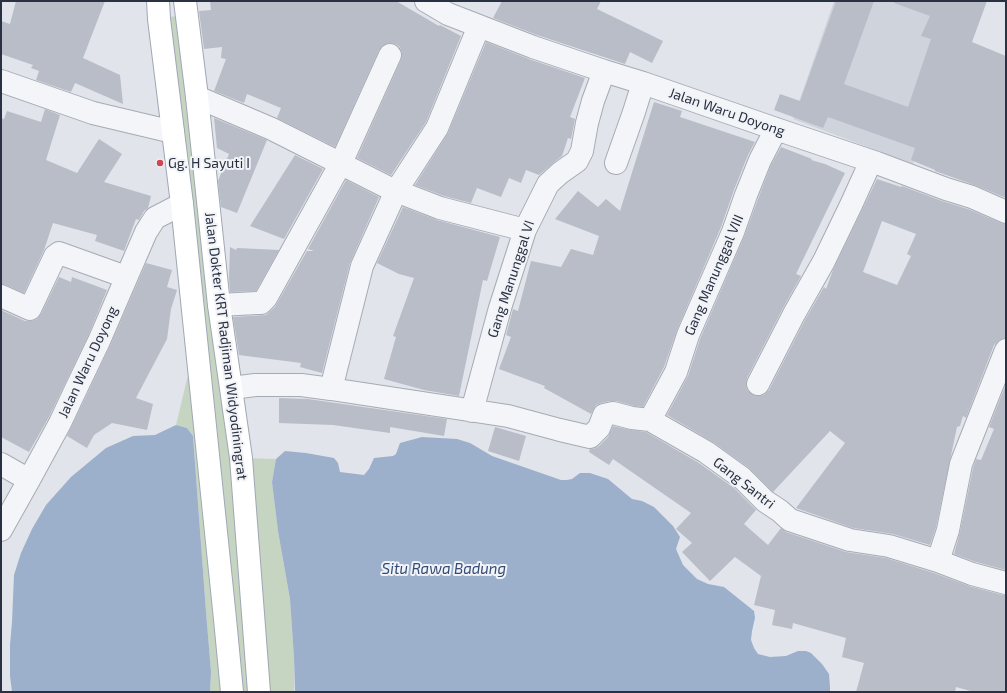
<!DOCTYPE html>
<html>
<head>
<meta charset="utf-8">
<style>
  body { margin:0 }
  #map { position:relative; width:1007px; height:693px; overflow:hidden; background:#e1e4ea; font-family:"Exo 2",sans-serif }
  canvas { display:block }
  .frame { position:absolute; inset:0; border:2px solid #293142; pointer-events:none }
</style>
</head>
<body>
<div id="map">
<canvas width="1007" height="693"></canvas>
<div class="frame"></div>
</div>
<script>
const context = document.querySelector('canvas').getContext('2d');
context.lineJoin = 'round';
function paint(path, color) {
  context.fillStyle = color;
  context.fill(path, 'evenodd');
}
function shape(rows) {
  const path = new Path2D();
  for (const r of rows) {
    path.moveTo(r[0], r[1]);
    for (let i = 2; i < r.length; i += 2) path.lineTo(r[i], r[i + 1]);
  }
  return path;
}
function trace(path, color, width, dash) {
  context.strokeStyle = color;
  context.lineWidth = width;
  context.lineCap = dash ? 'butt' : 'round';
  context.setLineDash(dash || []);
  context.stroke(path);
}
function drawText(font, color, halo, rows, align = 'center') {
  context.font = font + ' "Exo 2",sans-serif';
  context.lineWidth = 4;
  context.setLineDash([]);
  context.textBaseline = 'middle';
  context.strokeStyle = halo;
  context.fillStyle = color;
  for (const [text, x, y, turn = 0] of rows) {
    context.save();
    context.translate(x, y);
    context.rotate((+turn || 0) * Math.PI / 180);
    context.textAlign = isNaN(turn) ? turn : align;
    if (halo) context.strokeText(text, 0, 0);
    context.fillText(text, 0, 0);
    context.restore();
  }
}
const built = shape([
  [834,1,969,1,946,74,913,164,793,119]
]);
const green = shape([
  [187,14,242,458,276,459,272,482,278,531,290,599,294,657,294,692,210,692,211,672,206,612,193,436,187,428,176,425,196,342,159,19]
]);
const water = shape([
  [176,425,187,428,193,436,206,612,211,672,210,692,12,692,10,676,10,645,12,622,14,575,21,553,32,529,46,505,71,477,106,448,133,436,155,435],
  [422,437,457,439,470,443,492,456,561,480,567,480,572,479,580,473,590,473,608,479,632,499,642,501,654,507,673,526,680,537,676,549,683,565,697,579,708,584,724,587,754,611,755,618,752,631,751,640,754,648,758,654,770,657,786,656,798,651,806,651,811,653,822,664,829,674,830,687,830,692,295,692,294,657,290,599,278,531,272,482,276,459,285,451,306,453,334,458,338,463,340,472,364,475,369,469,374,458,393,456,396,454,400,443]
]);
const building = shape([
  [16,1,105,1,83,58,120,75,123,104,75,83,71,92,36,80,39,71,31,68,33,65,1,54,1,21,10,24],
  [210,1,396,1,439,26,440,25,461,36,426,122,391,175,357,158,401,60,402,53,400,47,396,44,389,43,383,45,379,50,335,147,277,118,281,108,247,94,244,103,214,91,226,59,221,58,222,47,204,49,199,11,211,10],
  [502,1,601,1,597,9,663,41,652,63,630,52,625,64,537,35,493,18],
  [836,1,874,1,844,84,908,107,931,39,921,36,930,16,894,3,894,1,987,1,972,42,1006,56,1006,198,977,186,935,171,935,170,911,160,915,148,828,117,823,128,774,110,780,94,800,101],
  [486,42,529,59,585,78,570,117,575,119,571,139,568,138,562,156,552,164,539,175,526,170,521,183,509,178,501,197,477,188,471,203,444,196,415,185,448,133],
  [654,102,682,111,680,117,755,142,748,155,734,190,721,227,677,330,664,367,643,407,634,406,616,401,610,401,601,403,596,405,591,414,544,388,545,386,499,369,511,337,506,335,513,309,518,311,531,261,561,267,571,249,593,255,599,236,555,219,578,191,598,207,606,199,620,211],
  [45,109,60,115,46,160,77,173,99,139,122,154,104,182,151,196,148,208,144,211,139,220,136,219,124,251,95,241,97,235,53,223,44,250,24,293,6,285,1,284,1,118,4,119,7,111,41,122],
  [214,118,267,140,237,213,221,207,218,181,229,154,217,148],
  [781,147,812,159,811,160,825,164,845,173,796,274,801,276,783,308,747,378,746,384,747,390,753,395,759,396,764,395,769,390,805,320,824,287,826,289,833,270,877,179,901,187,902,186,942,201,968,209,1001,223,1006,224,1006,338,999,340,994,345,966,418,963,416,960,426,957,427,936,527,930,545,893,534,853,528,796,508,845,443,830,431,773,492,749,468,713,442,667,415,688,376,700,339,744,237,758,199,771,165],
  [882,221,916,234,907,254,911,256,897,285,863,272],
  [295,155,323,169,284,239,250,226],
  [346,180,379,197,350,263,322,373,300,367,301,363,239,355,233,317,266,315,275,307,307,251,314,251,308,249],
  [403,207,437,220,500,237,487,281,483,280,459,396,424,390,384,379,396,337,393,336,414,278,399,274,377,263],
  [230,247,236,250,237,248,279,250,256,291,230,292,229,278],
  [146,263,172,270,167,287,177,290,171,309,167,339,136,398,153,404,147,430,112,423,94,435,87,448,67,436,110,346],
  [59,277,71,282,72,277,107,290,88,336,49,417,29,452,1,437,1,310,25,321,32,321,37,319,41,314],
  [1006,384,1006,570,976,562,954,554,960,532,973,468,976,459,981,460,994,429,989,427],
  [279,398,308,399,447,419,444,436,390,427,390,433,333,425,279,423],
  [613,426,631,430,646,432,699,463,734,488,756,510,744,524,768,545,781,528,786,532,846,552,886,558,934,573,969,586,1003,595,1006,595,1006,692,974,692,956,687,955,692,856,692,864,663,842,657,846,638,793,623,792,629,772,625,775,610,754,605,761,576,735,557,710,581,682,552,692,543,676,529,691,513,613,459,609,465,589,452,590,449,594,449,599,446,608,437],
  [495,427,526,436,519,461,488,451]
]);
const minor = shape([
  [426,1,448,14,533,47,604,71,643,83,776,129,877,163,946,189,972,197,1006,212],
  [479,26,437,128,396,191,362,266,331,389,508,416,560,430,590,437,599,428,604,415,613,413,632,418,650,420,706,452,742,478,765,501,780,511,790,520,850,540,889,546,938,561,972,574,1006,583],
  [1,81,93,113,173,132],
  [197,97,272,129,391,189,440,208,525,230],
  [616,163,634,112,643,83],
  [1,296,30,309,55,256,59,253,126,277],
  [219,305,257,303,261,303,266,298,341,163,390,55],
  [758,384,794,314,824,261,851,205,871,161],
  [232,388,255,385,301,385,331,389],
  [472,411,500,308,525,230,548,184,560,173,577,161,582,151,587,123,593,101,604,71],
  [650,420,676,372,688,335,733,232,746,195,760,160,776,129],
  [1,464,29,480],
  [1,530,29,480,60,423,75,391,99,341,146,232,155,218,182,204],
  [938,561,948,530,961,464,1006,350]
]);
const major = shape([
  [158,1,159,19,182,204,225,619,232,692],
  [185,1,197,97,219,305,241,458,259,692]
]);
const markers = [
  [160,163,4,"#d04550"]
];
const streetNames = [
  ["Jalan Waru Doyong",727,112,19],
  ["Gang Manunggal VIII",714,275,-67],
  ["Gang Manunggal VI",511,279,-72],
  ["Jalan Dokter KRT Radjiman Widyodiningrat",226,346,83],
  ["Jalan Waru Doyong",88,362,-65],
  ["Gang Santri",744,483,38]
];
const poiNames = [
  ["Gg. H Sayuti I",168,163]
];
const waterNames = [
  ["Situ Rawa Badung",444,569]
];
paint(built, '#cfd3dc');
paint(green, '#c6d4c2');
paint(water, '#9cafcb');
paint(building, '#b8bdc7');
trace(minor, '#a6abb4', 24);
trace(major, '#a0a8b6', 24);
trace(minor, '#f4f5f8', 22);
trace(major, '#fff', 22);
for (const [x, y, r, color] of markers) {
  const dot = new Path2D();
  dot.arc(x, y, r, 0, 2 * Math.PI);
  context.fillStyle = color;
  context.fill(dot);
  trace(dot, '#f1f3f7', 1.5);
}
drawText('14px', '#293142', '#f1f3f7', streetNames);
drawText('14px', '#293142', '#f1f3f7', poiNames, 'left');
drawText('italic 15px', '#334c77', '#f1f3f7', waterNames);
</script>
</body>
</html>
